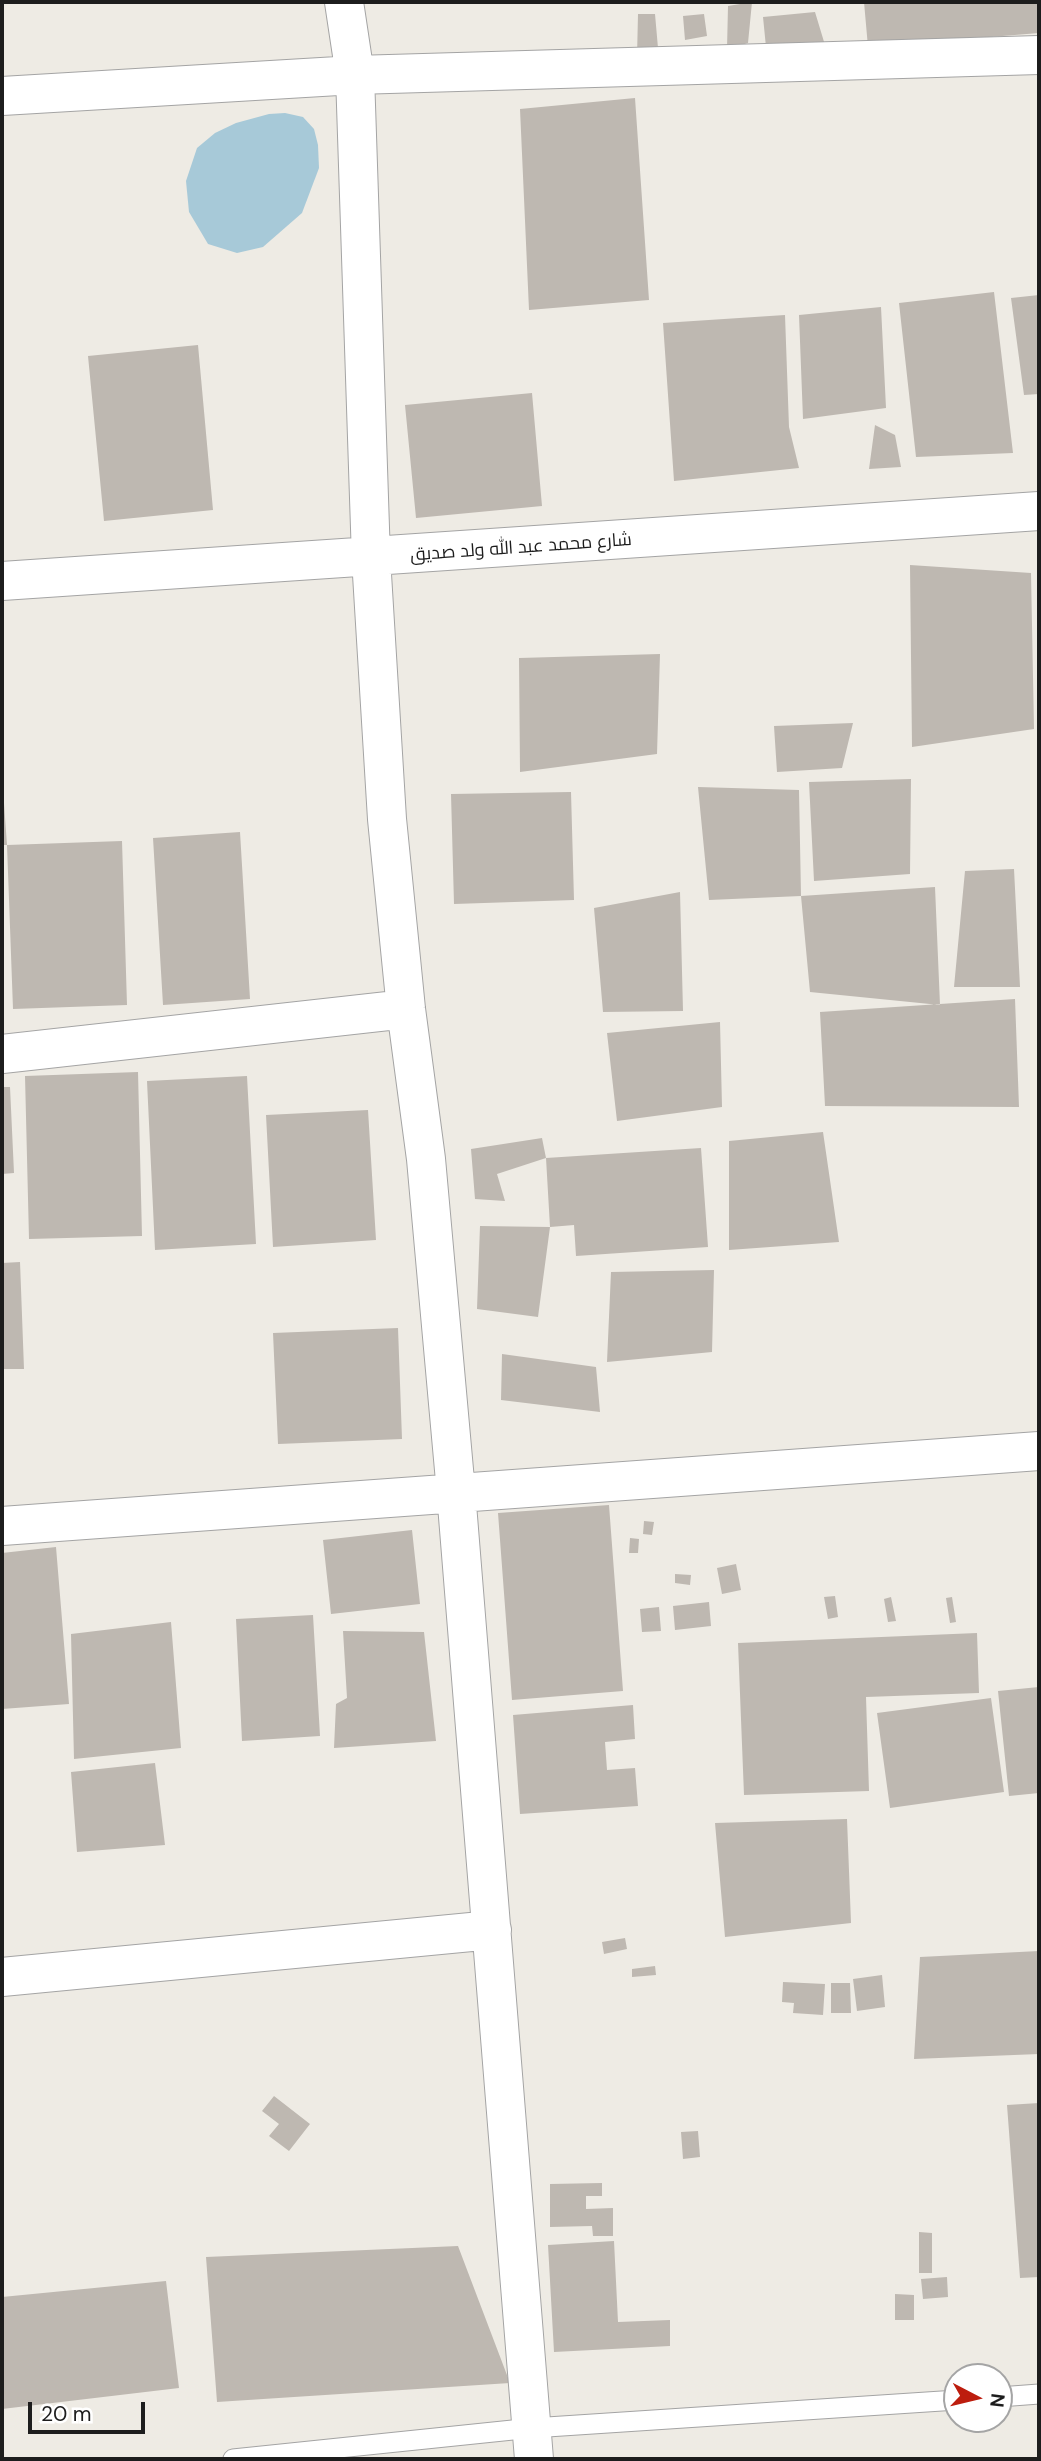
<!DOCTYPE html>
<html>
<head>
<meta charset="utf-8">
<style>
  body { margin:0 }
  #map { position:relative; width:1041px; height:2461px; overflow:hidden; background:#eeebe4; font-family:"DM Sans",sans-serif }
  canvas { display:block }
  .frame { position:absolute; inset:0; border:4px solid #1d1d1d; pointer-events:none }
  .north { position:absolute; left:943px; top:2363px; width:70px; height:70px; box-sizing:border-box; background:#fff; border:2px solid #a5a5a5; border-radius:50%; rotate:97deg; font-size:19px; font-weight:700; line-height:28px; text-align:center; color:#1d1d1d }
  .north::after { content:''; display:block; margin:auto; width:24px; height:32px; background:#bd1d0e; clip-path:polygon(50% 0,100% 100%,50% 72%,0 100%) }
  .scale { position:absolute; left:28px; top:2402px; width:117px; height:32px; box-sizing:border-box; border:4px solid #1d1d1d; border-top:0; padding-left:9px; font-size:21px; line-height:24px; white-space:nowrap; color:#1d1d1d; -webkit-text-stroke:5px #fff; paint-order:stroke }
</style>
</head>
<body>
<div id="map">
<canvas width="1041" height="2461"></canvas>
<div class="frame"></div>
<div class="north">N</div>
<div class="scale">20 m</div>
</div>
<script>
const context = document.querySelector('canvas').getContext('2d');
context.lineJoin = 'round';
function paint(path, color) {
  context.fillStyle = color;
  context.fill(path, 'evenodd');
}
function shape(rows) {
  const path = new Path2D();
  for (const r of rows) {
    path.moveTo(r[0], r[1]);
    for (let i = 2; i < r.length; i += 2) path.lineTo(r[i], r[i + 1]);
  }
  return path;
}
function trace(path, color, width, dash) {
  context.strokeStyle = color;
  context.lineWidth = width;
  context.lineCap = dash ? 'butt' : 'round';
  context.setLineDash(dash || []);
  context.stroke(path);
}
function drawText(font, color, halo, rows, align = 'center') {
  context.font = font + ' "DM Sans",Cairo,sans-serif';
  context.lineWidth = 5;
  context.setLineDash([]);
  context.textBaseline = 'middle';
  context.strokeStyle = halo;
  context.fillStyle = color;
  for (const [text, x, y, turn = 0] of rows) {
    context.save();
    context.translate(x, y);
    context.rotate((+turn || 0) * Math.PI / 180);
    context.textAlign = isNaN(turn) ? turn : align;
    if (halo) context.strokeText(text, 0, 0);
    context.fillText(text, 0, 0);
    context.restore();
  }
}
const water = shape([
  [285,113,303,117,314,129,318,145,319,168,302,213,263,247,237,253,208,244,189,212,186,181,197,148,215,133,236,123,269,114]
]);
const building = shape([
  [752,2,748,43,727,49,728,6],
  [864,2,1039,2,1039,33,868,47],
  [815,12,828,55,766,47,763,17],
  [638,14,655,14,658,48,637,57],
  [704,14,707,36,685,40,683,16],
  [635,98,649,300,529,310,520,109],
  [994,292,1013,453,916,457,899,303],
  [1039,295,1039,394,1024,395,1011,298],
  [881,307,886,408,803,419,799,315],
  [785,315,789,427,799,468,674,481,663,323],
  [198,345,213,510,104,521,88,356],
  [532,393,542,506,416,518,405,405],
  [875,425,895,435,901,467,869,469],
  [910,565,1031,573,1034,729,912,747],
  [660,654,657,754,520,772,519,658],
  [853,723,842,768,777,772,774,726],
  [911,779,910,874,814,881,809,782],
  [698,787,799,790,801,896,709,900],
  [571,792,574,900,454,904,451,794],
  [2,803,4,803,7,845,2,845],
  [240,832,250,999,163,1005,153,838],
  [122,841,127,1005,13,1009,7,845],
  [1014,869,1020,987,954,987,965,871],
  [935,887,940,1005,810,992,801,896],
  [680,892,683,1011,603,1012,594,908],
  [1015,999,1019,1107,825,1106,820,1012],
  [720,1022,722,1107,617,1121,607,1033],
  [138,1072,142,1236,29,1239,25,1076],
  [247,1076,256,1244,155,1250,147,1081],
  [2,1087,10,1087,14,1173,2,1174],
  [368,1110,376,1240,273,1247,266,1115],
  [823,1132,839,1242,729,1250,729,1141],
  [542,1138,546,1158,497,1174,505,1201,475,1199,471,1149],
  [701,1148,708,1247,576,1256,574,1225,550,1227,546,1158],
  [480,1226,550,1227,538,1317,477,1309],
  [20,1262,24,1369,2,1369,2,1263],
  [714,1270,712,1352,607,1362,611,1272],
  [398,1328,402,1439,278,1444,273,1333],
  [502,1354,596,1367,600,1412,501,1400],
  [609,1505,623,1691,512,1700,498,1513],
  [644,1521,654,1522,652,1535,643,1534],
  [412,1530,420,1604,331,1614,323,1540],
  [630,1538,639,1539,638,1553,629,1553],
  [56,1547,69,1704,2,1709,2,1553],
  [736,1564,741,1590,722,1594,717,1568],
  [675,1574,691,1575,690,1585,675,1583],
  [835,1596,838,1617,828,1619,824,1597],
  [891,1597,896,1621,888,1622,884,1599],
  [952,1597,956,1622,950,1623,946,1598],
  [709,1602,711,1626,675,1630,673,1606],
  [659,1607,661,1631,642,1632,640,1609],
  [313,1615,320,1736,242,1741,236,1619],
  [171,1622,181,1748,74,1759,71,1634],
  [343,1631,424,1632,436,1741,334,1748,336,1704,347,1698],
  [977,1633,979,1693,866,1697,869,1791,744,1795,738,1643],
  [1039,1687,1039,1793,1009,1796,998,1691],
  [991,1698,1004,1792,890,1808,877,1713],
  [633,1705,635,1739,605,1742,607,1770,635,1768,638,1806,520,1814,513,1715],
  [155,1763,165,1845,77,1852,71,1772],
  [847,1819,851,1923,725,1937,715,1823],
  [625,1938,627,1949,604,1954,602,1942],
  [1039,1951,1039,2054,914,2059,920,1957],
  [655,1966,656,1975,632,1977,632,1969],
  [882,1975,885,2007,857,2011,853,1979],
  [783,1982,825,1984,823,2015,793,2013,794,2003,782,2002],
  [831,1983,850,1983,851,2013,831,2013],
  [274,2096,310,2124,289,2151,269,2136,279,2124,262,2111],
  [1039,2103,1039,2277,1020,2278,1007,2105],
  [698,2131,700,2157,683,2159,681,2132],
  [602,2183,602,2196,586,2196,586,2209,613,2208,613,2236,593,2236,592,2226,550,2227,550,2184],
  [919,2232,932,2233,932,2273,919,2273],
  [614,2241,618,2322,670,2320,670,2346,554,2352,548,2245],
  [458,2246,510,2383,217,2402,206,2257],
  [947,2277,948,2297,923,2299,921,2279],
  [166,2281,179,2388,2,2409,2,2297],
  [895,2294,914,2295,914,2320,895,2320]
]);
const lane = shape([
  [999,2397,1039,2394],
  [233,2459,532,2428,957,2400]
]);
const street = shape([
  [344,2,355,75,371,558,387,819,406,1009,426,1159,456,1492,534,2459],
  [2,96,355,75,1039,55],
  [2,581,1039,511],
  [2,1054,406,1009],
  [2,1526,1039,1451],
  [2,1977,492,1930]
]);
const streetNames = [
  ["شارع محمد عبد الله ولد صديق",521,548,-4]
];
paint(water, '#a7c9d8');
paint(building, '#beb8b1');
trace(lane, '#a4a4a4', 21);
trace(street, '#a4a4a4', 40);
trace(lane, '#fff', 19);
trace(street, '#fff', 38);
drawText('18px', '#1d1d1d', '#fff', streetNames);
</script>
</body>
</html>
